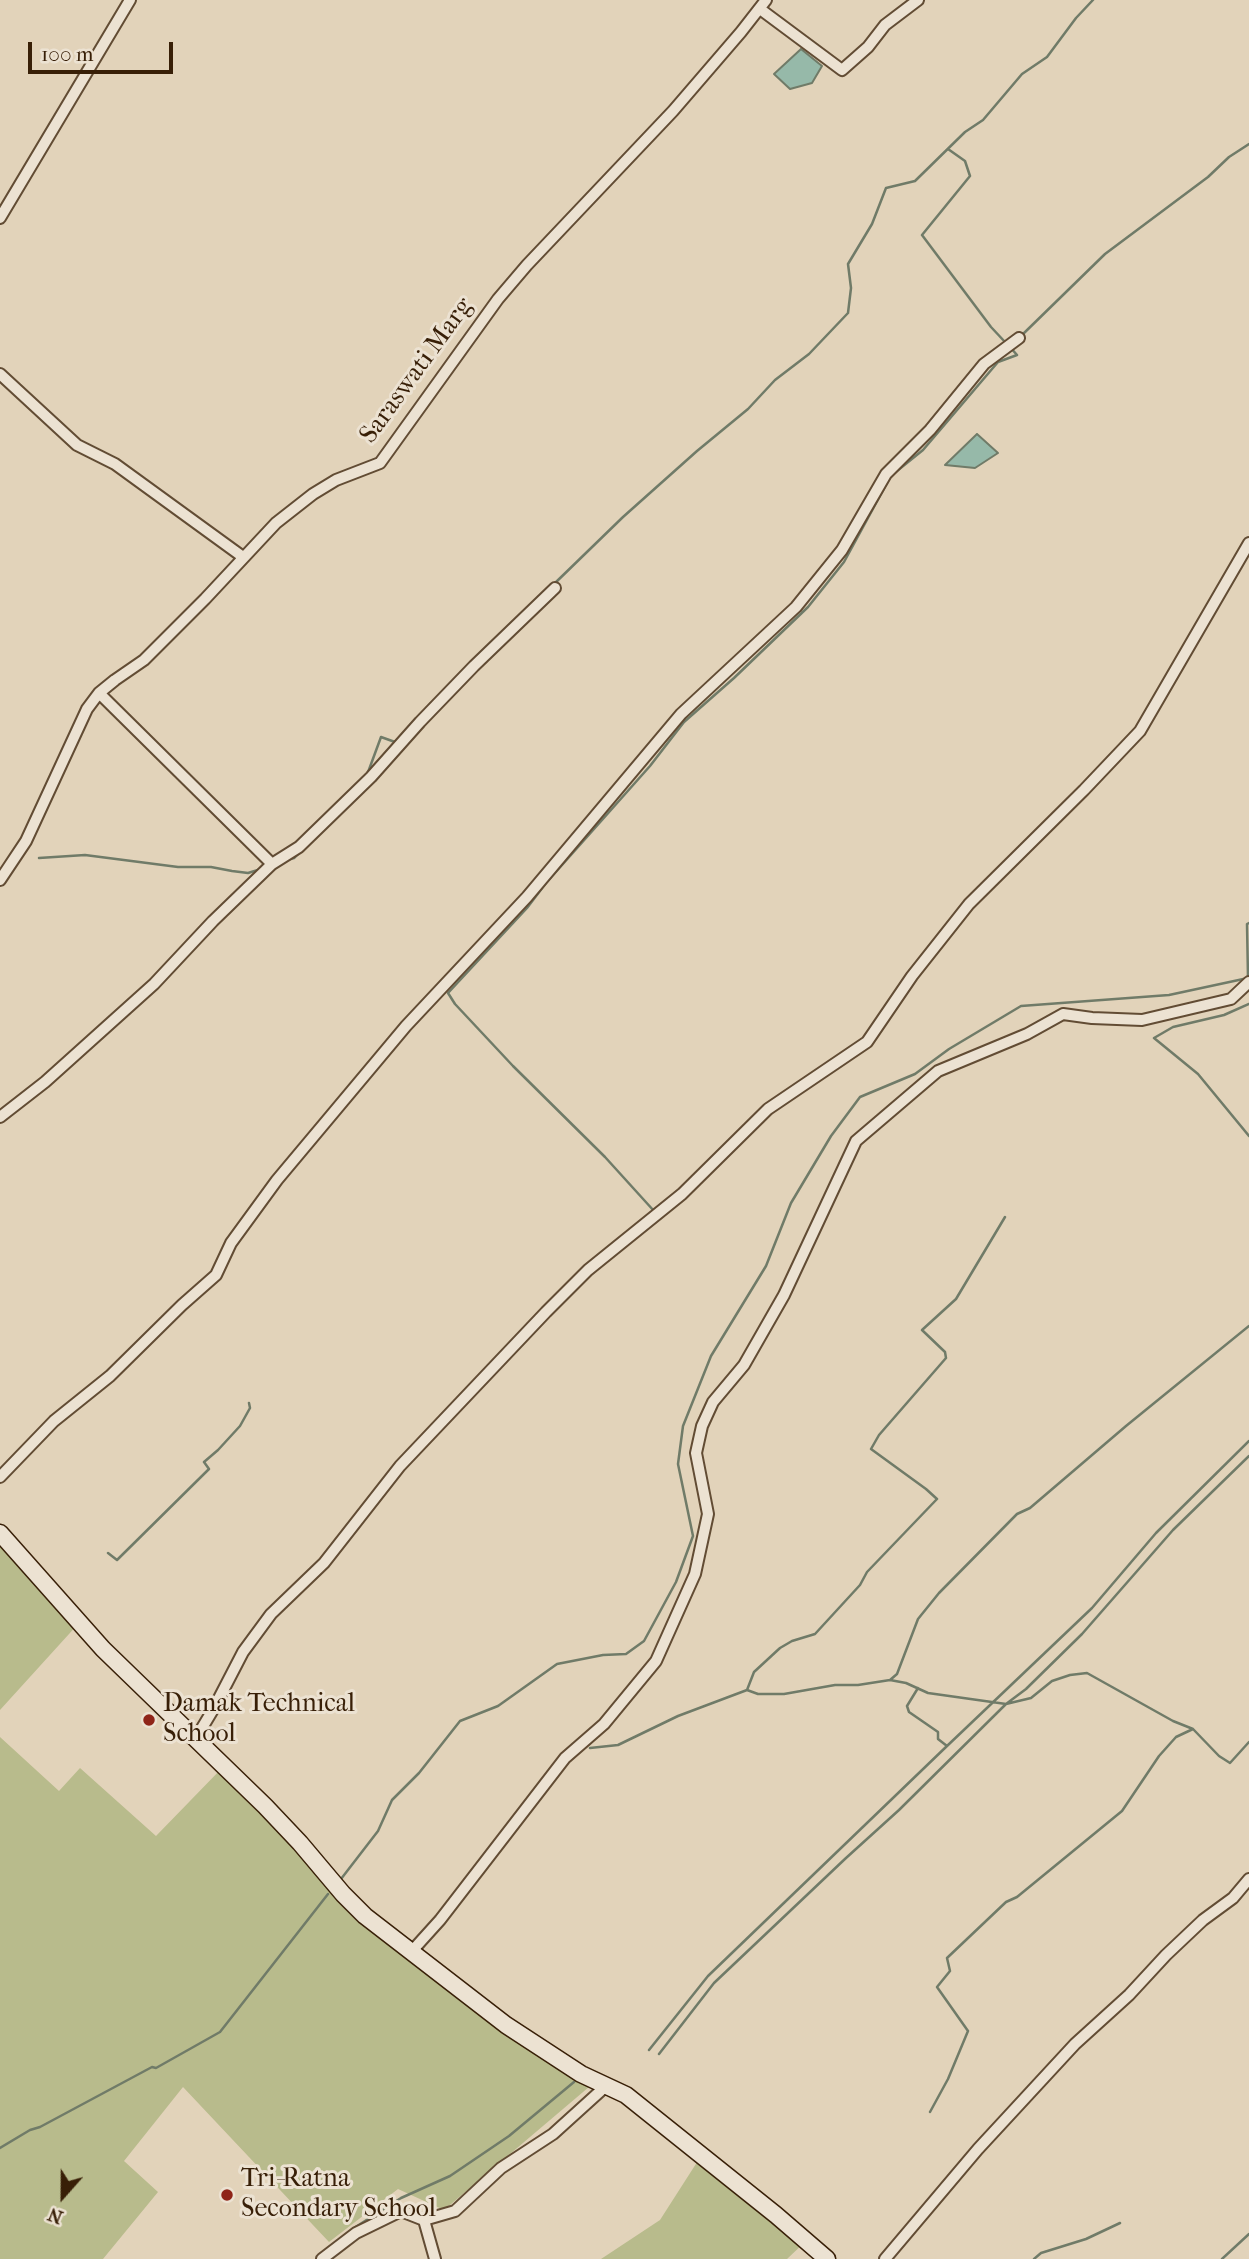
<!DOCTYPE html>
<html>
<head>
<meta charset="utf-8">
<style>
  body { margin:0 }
  #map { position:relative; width:1249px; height:2259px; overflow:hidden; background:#e2d3ba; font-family:"IM FELL French Canon",serif }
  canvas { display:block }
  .north { position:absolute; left:28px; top:2161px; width:70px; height:70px; -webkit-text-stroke:5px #ece2d2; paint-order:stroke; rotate:201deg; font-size:19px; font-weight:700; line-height:28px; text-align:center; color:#381f07 }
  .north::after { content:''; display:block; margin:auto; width:24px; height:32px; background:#381f07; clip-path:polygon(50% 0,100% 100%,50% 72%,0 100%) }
  .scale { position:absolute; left:28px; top:42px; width:145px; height:32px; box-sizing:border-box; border:4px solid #381f07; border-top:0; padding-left:9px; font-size:21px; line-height:24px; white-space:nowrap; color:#381f07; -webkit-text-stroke:5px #ece2d2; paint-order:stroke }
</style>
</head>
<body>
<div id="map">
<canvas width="1249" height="2259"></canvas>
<div class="north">N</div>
<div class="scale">100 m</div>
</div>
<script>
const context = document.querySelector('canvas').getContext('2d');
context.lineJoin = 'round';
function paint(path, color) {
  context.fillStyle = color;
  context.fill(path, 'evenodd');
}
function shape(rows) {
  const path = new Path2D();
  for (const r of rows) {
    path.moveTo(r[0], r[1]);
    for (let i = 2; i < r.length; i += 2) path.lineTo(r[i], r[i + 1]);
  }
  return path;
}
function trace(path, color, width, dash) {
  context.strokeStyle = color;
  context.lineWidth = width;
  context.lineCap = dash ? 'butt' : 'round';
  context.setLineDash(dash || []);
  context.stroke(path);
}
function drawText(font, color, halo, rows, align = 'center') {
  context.font = font + ' "IM FELL French Canon",serif';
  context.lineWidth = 6;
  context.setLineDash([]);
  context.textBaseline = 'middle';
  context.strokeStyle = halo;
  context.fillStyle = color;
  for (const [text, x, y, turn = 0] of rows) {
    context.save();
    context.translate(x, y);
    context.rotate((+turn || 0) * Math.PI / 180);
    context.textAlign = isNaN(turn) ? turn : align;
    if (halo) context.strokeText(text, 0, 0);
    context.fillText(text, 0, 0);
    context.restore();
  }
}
const green = shape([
  [0,1535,79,1623,0,1710],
  [0,1737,59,1791,80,1768,156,1836,223,1767,342,1895,596,2081,444,2210,398,2189,329,2242,183,2087,124,2161,158,2192,103,2259,0,2259],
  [701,2156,806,2241,787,2259,601,2259,660,2220]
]);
const water = shape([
  [801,49,822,66,812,83,790,89,774,74,801,49],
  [977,434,998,453,975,468,945,465,977,434]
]);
const stream = shape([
  [948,149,965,161,970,176,922,235,991,327,1005,342],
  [1022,335,1105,254,1208,177,1229,157,1249,144],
  [892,475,923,450,998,362,1017,355,1010,347],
  [554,584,623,517,697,451,748,409,775,380,809,354,848,313,851,288,848,264,872,224,886,188,915,181,965,132,983,120,1022,74,1047,57,1076,18,1093,0],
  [417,718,431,703],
  [367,775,381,737,395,742],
  [39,858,85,855,178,867,211,867,232,871,248,873,261,869],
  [287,860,294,858,299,853],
  [1249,1004,1224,1015,1173,1027,1154,1038,1198,1074,1249,1136],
  [654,1211,605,1157,513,1066,455,1004,448,993,527,908,546,883,650,766,684,722,734,678,808,607,844,562,887,483],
  [108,1553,117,1560,209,1469,204,1462,218,1450,240,1426,250,1408,249,1403],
  [890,1680,897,1674,918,1619,939,1593,1017,1514,1030,1508,1126,1426,1249,1326],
  [747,1690,754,1672,780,1648,792,1641,815,1634,860,1585,867,1572,937,1499,926,1489,871,1449,879,1435,946,1358,945,1352,922,1330,956,1299,1005,1217],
  [947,1746,1092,1608,1156,1533,1249,1441],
  [590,1748,618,1745,678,1716,747,1690,758,1694,784,1694,835,1685,858,1685,890,1680,906,1683,928,1693,1006,1704,1031,1698,1052,1681,1070,1675,1087,1673,1173,1721,1193,1729,1219,1756,1230,1763,1249,1742],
  [341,1879,378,1831,392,1800,419,1773,460,1721,498,1706,557,1664,603,1655,626,1654,644,1641,676,1582,693,1536,678,1464,683,1426,711,1356,766,1266,791,1203,831,1136,860,1097,915,1074,949,1049,1021,1006,1169,995,1248,978,1247,924,1249,923],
  [649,2050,708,1976,947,1746,938,1739,938,1732,909,1712,907,1706,918,1688],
  [659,2054,714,1983,846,1858,899,1810,1006,1704,1026,1689,1082,1634,1173,1530,1249,1456],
  [930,2112,948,2079,968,2031,937,1987,950,1971,947,1958,1006,1902,1017,1897,1122,1811,1159,1756,1176,1737,1193,1729],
  [0,2148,30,2130,40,2127,152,2067,156,2068,220,2032,328,1894],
  [354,2228,401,2198,450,2176,509,2136,574,2082],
  [1034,2259,1041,2253,1086,2239,1120,2223],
  [1222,2259,1249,2234]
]);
const street = shape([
  [760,9,842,70,868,47,885,25,918,0],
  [0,218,130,0],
  [0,374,77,445,115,464,243,557],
  [99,693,272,864],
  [0,880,26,841,87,709,99,693,115,680,144,660,205,599,276,523,313,494,336,480,380,463,498,299,527,265,673,111,741,32,766,0],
  [0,1117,45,1082,154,984,213,921,272,864,299,847,371,777,420,722,474,666,555,588],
  [0,1477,54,1421,110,1376,182,1305,216,1275,231,1243,277,1180,406,1026,527,897,681,714,796,607,842,550,886,474,930,430,984,364,1019,338],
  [196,1738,214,1708,243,1652,271,1614,324,1563,400,1466,546,1312,588,1270,682,1194,768,1109,867,1042,912,976,969,904,1084,790,1140,731,1249,543],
  [412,1951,440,1920,565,1758,604,1724,656,1661,695,1574,708,1514,696,1453,702,1426,713,1402,744,1365,784,1295,856,1141,938,1071,1027,1034,1063,1014,1092,1018,1142,1020,1231,999,1249,982],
  [424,2220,435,2259],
  [322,2259,356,2233,401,2211,424,2220,455,2211,501,2168,553,2134,606,2086],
  [885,2259,978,2149,1075,2044,1129,1995,1166,1955,1203,1920,1233,1898,1249,1879]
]);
const secondary = shape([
  [0,1533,103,1649,265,1806,300,1843,343,1894,365,1916,506,2025,581,2074,626,2095,776,2215,827,2259]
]);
const markers = [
  [149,1720,7,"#8f2418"],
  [227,2195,7,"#8f2418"]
];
const streetNames = [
  ["Saraswati Marg",417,371,-54]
];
const poiNames = [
  ["Damak Technical",163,1705],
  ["School",163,1735],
  ["Tri-Ratna",241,2180],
  ["Secondary School",241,2210]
];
paint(green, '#b8bb8c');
paint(water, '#96b9a9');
trace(water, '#707b68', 2);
trace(stream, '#707b68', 2.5);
trace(street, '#624c34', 14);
trace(secondary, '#381f07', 19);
trace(street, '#ece2d2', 10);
trace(secondary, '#ece2d2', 16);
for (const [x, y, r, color] of markers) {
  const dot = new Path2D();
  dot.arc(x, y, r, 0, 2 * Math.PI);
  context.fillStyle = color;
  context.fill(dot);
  trace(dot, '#ece2d2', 2.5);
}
drawText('26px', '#381f07', '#ece2d2', streetNames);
drawText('26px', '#381f07', '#ece2d2', poiNames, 'left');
</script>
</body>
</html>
